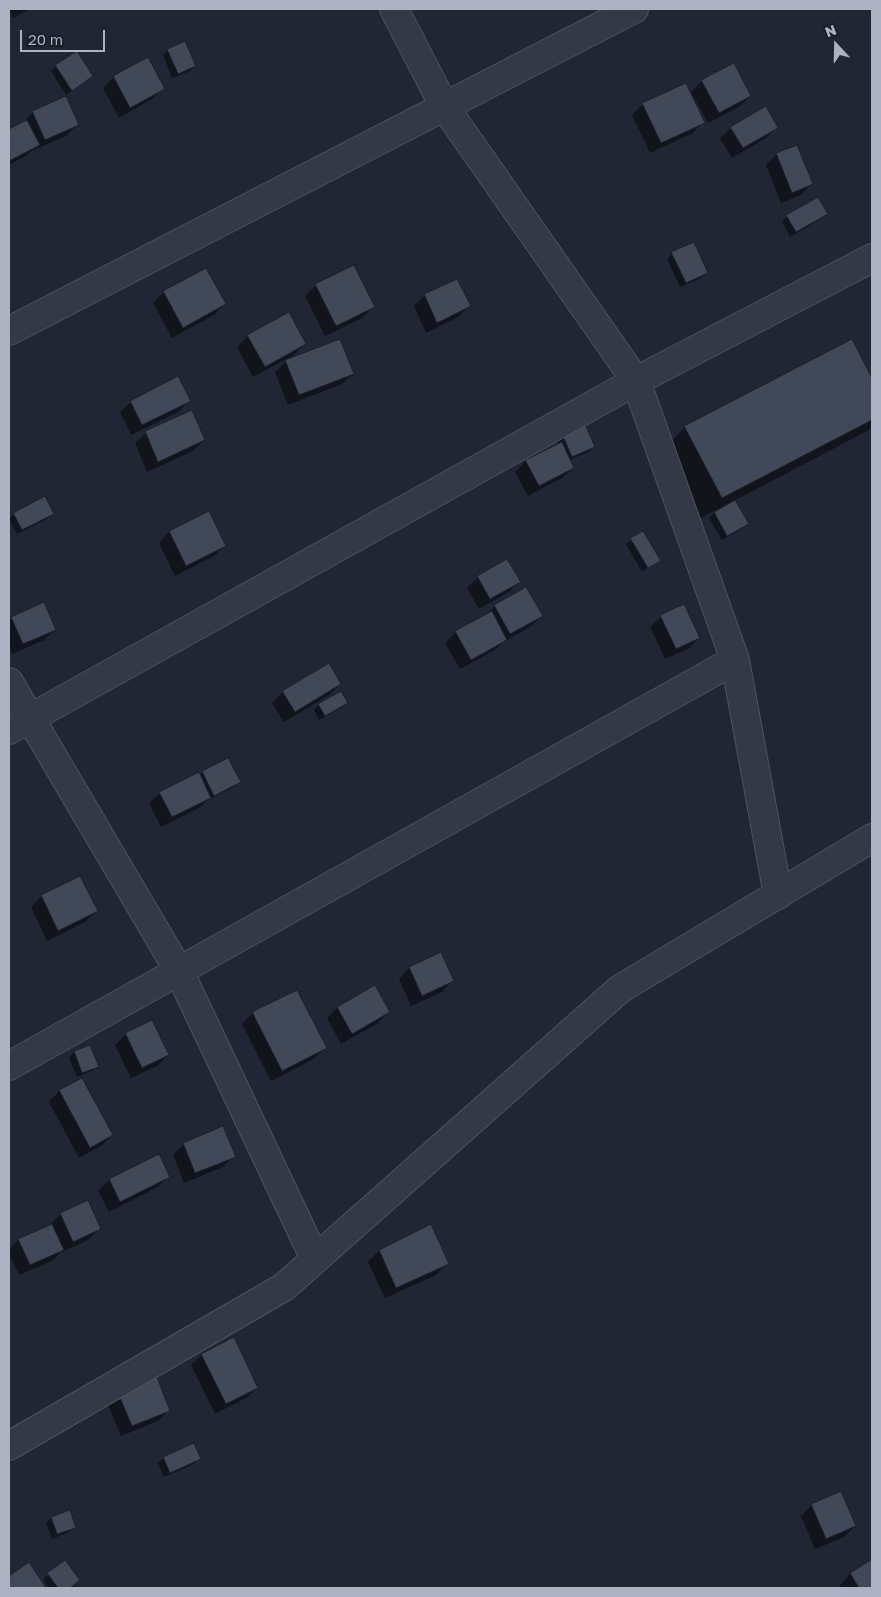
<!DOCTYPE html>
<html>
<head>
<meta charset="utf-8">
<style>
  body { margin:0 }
  #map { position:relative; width:881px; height:1597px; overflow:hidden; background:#202634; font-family:"Golos Text",sans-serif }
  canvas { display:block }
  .frame { position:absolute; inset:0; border:10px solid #adb3c2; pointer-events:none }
  .north { position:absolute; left:811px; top:20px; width:50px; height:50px; -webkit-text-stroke:4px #191e29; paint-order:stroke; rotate:339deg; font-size:14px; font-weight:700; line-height:20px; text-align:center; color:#adb3c2 }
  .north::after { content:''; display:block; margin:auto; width:18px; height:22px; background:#adb3c2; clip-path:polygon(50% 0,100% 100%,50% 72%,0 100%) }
  .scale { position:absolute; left:20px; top:30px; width:85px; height:22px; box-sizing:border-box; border:2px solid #adb3c2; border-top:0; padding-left:6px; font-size:15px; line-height:18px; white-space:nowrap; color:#adb3c2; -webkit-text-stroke:4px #191e29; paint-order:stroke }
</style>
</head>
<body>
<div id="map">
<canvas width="881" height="1597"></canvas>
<div class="frame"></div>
<div class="north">N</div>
<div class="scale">20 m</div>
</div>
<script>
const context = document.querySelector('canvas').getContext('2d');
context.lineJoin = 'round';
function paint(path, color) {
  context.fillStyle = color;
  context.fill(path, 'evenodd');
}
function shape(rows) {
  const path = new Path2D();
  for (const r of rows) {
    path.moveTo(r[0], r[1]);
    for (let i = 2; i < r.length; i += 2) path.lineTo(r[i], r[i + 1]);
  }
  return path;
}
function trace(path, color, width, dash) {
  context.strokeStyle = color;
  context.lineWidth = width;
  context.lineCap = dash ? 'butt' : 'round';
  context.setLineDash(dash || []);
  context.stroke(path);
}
const shadow = shape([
  [9,9,30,9,13,18],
  [168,50,195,66,190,71,172,78,163,55],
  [56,66,92,76,66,95,51,71],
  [114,77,163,88,152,99,119,118,103,88],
  [702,81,750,96,739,107,708,123,691,92],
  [643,104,703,122,693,133,650,153,632,115],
  [33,112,77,125,66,136,34,150,34,149,27,155,9,165,9,131,22,124],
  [777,127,766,138,732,158,720,138,731,128],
  [777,154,811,184,801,195,781,203,766,165],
  [826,214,821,219,790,237,782,221,787,216],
  [672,254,706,273,701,278,680,287,667,259],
  [316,285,373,307,362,318,325,336,305,296],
  [164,292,225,304,214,315,172,338,153,303],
  [425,295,469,306,458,317,426,333,414,306],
  [289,314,305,344,294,355,253,377,237,347,248,336],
  [852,341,872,381,872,426,867,431,734,501,747,524,742,529,722,540,709,518,718,509,701,518,665,448,685,427],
  [286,362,353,373,342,384,288,405,275,372],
  [189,401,178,412,131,435,120,412,131,402],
  [191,412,204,440,193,451,147,472,135,443,146,433],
  [560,430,594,446,589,452,569,460,573,468,562,478,528,496,515,472,526,461,559,445,555,436],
  [52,513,47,519,17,534,9,519,14,514],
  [169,532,225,545,214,556,175,576,159,543],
  [642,533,659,560,642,572,626,544],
  [507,560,519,581,509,592,479,609,467,588,478,577],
  [495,606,541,616,530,627,502,643,495,650,460,669,445,643,456,632,484,616],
  [661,617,699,638,688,649,665,659,650,627],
  [12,618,55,629,44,640,12,654,9,646,9,621],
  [340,684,329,695,284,722,272,703,283,692],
  [346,703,341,708,319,720,314,710,319,705],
  [203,772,239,782,234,787,209,799,199,808,161,827,149,803,160,793,199,776],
  [80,877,96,911,85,922,47,941,31,907,42,896],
  [409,968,452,981,442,992,411,1006,399,979],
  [337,1008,389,1012,378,1023,341,1044,327,1018],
  [253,1013,325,1048,314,1059,271,1081,242,1024],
  [126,1034,168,1055,157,1066,131,1078,115,1045],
  [90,1046,98,1066,92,1071,77,1077,69,1058,74,1052],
  [81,1079,112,1135,101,1146,79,1158,49,1102,59,1091],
  [184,1144,234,1156,223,1167,184,1183,173,1155],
  [158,1155,169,1176,158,1187,109,1212,98,1191,109,1180],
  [61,1214,99,1229,88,1240,62,1252,62,1251,52,1261,19,1275,9,1254,9,1250,18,1240,51,1226,50,1224],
  [430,1226,447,1264,436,1275,385,1298,368,1262,379,1251],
  [202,1355,257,1388,246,1398,215,1414,191,1365],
  [119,1394,169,1410,158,1421,121,1436,108,1405],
  [193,1445,199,1458,194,1464,164,1477,158,1463,163,1458],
  [840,1493,855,1526,844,1537,815,1549,801,1516,812,1505],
  [51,1518,74,1527,69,1532,52,1539,46,1523],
  [872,1561,872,1588,841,1588,840,1585,850,1574],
  [65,1562,79,1580,70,1588,49,1588,43,1579]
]);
const building = shape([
  [185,41,196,66,178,74,167,49,185,41],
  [77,51,93,76,72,91,55,65,77,51],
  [148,57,165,89,130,108,113,76,148,57],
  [734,63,751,96,719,113,701,80,734,63],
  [686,83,705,123,661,143,642,103,686,83],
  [66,96,79,125,45,140,32,111,66,96],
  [766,106,778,128,743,148,730,127,766,106],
  [27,120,40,145,9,161,9,129,27,120],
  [797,145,813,184,792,193,776,153,797,145],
  [818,197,828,214,796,232,786,215,818,197],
  [694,242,708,273,686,283,671,252,694,242],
  [354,265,375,307,336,326,315,284,354,265],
  [206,268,226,304,183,328,163,291,206,268],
  [457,279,471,306,437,323,424,294,457,279],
  [289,312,306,344,265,367,247,335,289,312],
  [340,339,354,374,299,395,285,360,340,339],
  [852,339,872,378,872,420,722,498,684,426,852,339],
  [178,376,191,401,142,425,130,401,178,376],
  [192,410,205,440,158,462,145,431,192,410],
  [583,419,595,447,572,457,560,429,583,419],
  [562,442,574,468,539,486,525,460,562,442],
  [45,496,54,514,22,530,13,513,45,496],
  [735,500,749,524,727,536,714,512,735,500],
  [209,511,226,546,186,566,169,531,209,511],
  [643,531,661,561,648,568,630,538,643,531],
  [507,559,521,582,490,599,477,576,507,559],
  [526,587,543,616,510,634,494,605,526,587],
  [44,602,56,630,23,644,11,617,44,602],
  [684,604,700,638,676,649,660,615,684,604],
  [492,611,507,640,471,660,455,631,492,611],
  [329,663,341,684,295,712,282,691,329,663],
  [341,691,348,703,325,716,318,704,341,691],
  [228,758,241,782,214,796,202,771,228,758],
  [199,772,211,798,172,817,159,792,199,772],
  [80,876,98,911,58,931,41,895,80,876],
  [441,952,454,981,422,996,409,967,441,952],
  [375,985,390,1012,352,1034,337,1007,375,985],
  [297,990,327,1048,282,1071,252,1012,297,990],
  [152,1020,169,1055,142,1068,125,1033,152,1020],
  [90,1045,99,1067,82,1073,74,1051,90,1045],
  [82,1078,113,1135,90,1148,59,1090,82,1078],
  [223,1126,236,1157,195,1173,183,1143,223,1126],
  [159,1154,170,1177,120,1202,109,1179,159,1154],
  [88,1200,101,1229,73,1242,60,1213,88,1200],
  [52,1224,64,1250,30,1265,18,1239,52,1224],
  [431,1224,449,1264,396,1288,379,1250,431,1224],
  [234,1337,258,1388,226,1404,201,1354,234,1337],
  [157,1377,170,1411,132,1426,118,1393,157,1377],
  [194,1443,201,1459,170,1473,163,1457,194,1443],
  [841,1491,856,1526,826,1539,811,1504,841,1491],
  [70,1510,76,1528,57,1534,51,1517,70,1510],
  [872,1559,872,1588,859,1588,850,1573,872,1559],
  [65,1560,80,1580,70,1588,58,1588,47,1573,65,1560],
  [29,1562,46,1588,9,1588,9,1576,29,1562]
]);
const minor = shape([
  [394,9,444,106,636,381,735,660,778,895],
  [9,331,634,9],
  [9,682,179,971,315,1259],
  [9,730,636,381,872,258],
  [9,1066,735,660],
  [9,1446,284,1287,620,989,872,838]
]);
paint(shadow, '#0007');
paint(building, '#414959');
trace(building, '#1b202b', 1);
trace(minor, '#4e5360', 30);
trace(minor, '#333945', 28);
</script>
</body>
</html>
